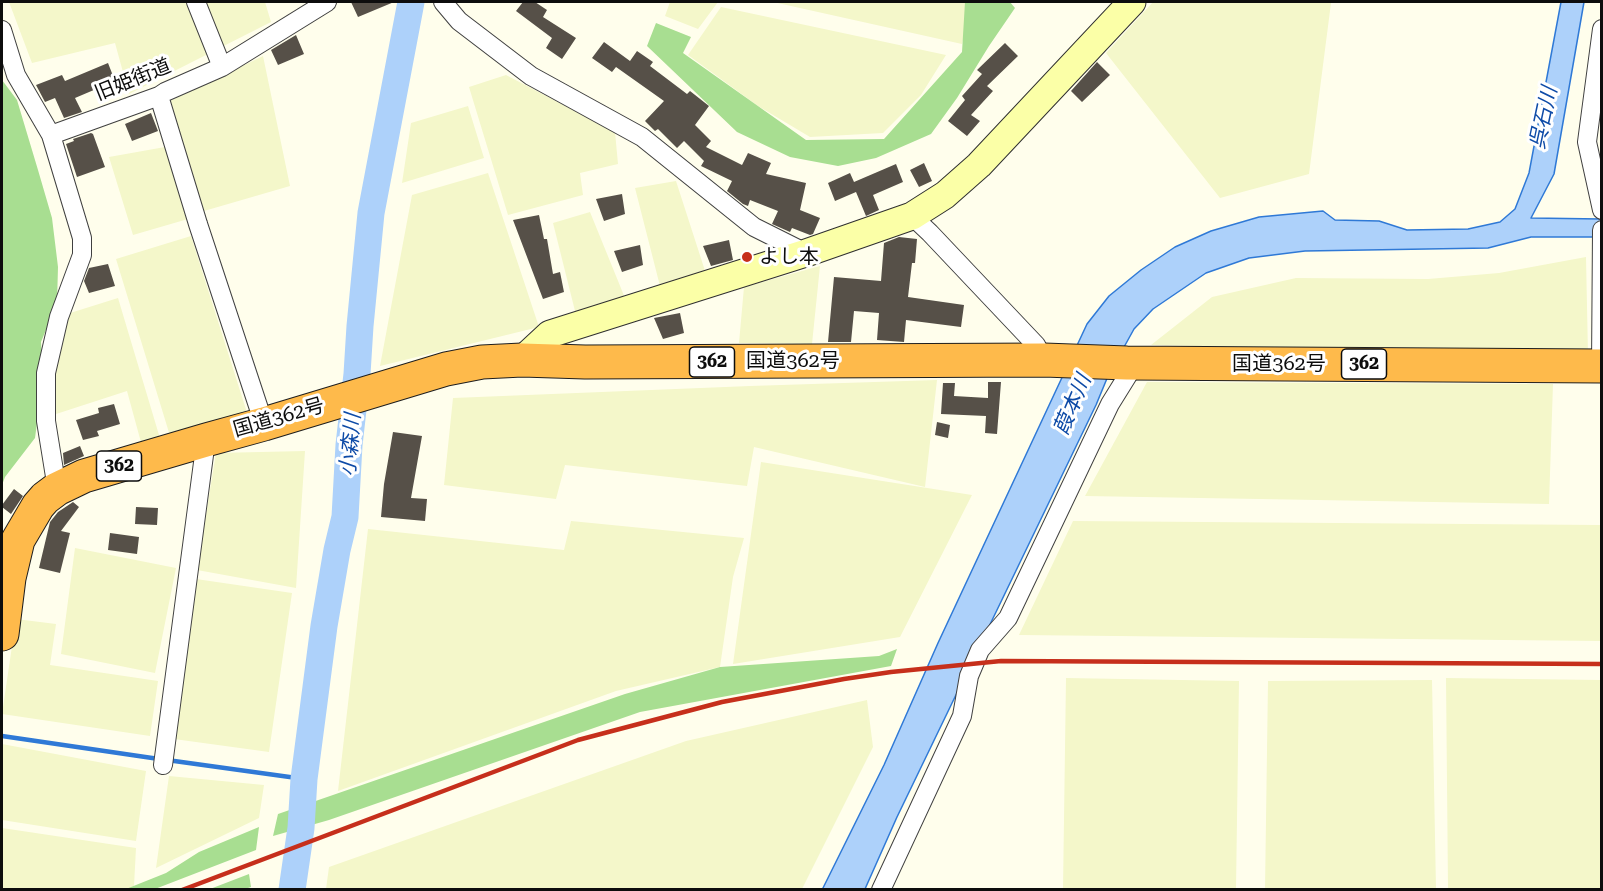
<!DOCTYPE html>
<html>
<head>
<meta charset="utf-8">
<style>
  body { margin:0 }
  #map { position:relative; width:1603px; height:891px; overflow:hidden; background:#fffeec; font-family:"Roboto Serif",serif }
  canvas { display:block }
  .frame { position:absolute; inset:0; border:3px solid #0d0d0d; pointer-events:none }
</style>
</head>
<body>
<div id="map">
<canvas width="1603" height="891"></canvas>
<div class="frame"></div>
</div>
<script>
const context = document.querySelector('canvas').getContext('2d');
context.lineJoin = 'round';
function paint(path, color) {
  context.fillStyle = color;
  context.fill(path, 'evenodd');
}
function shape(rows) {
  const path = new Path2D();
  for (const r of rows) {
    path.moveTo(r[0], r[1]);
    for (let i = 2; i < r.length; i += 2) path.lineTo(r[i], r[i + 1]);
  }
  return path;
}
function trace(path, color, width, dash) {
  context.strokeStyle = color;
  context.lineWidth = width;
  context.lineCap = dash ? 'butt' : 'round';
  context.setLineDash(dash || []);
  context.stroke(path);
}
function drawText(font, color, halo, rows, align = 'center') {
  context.font = font + ' "Roboto Serif","Noto Sans JP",serif';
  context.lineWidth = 6;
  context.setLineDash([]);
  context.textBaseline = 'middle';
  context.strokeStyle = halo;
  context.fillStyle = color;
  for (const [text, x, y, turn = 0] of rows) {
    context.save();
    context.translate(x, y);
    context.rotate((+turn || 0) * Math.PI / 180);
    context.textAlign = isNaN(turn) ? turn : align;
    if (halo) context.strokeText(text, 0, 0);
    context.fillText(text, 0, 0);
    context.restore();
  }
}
const farmland = shape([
  [9,2,265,2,271,22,129,94,115,43,32,63],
  [670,2,718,2,698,29,665,16],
  [773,2,969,2,970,9,962,44],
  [1153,2,1323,2,1331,3,1309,174,1220,198,1106,53],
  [721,7,946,55,921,95,883,133,810,137,758,106,688,55],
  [263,56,290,186,204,211,168,102],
  [506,75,615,132,618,164,580,173,583,195,508,215,469,87],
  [468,106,484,158,402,183,411,123],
  [165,147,188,219,133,235,109,157],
  [488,173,539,327,380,366,412,195],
  [676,181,707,277,661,290,635,188],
  [590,212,627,303,576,315,553,223],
  [191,236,249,419,174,449,116,259],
  [1586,257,1588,355,1151,345,1212,297,1296,278,1428,279,1499,273],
  [820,266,812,344,739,343,744,287],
  [118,298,162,445,142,446,127,391,53,415,50,381,67,314],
  [937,380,925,487,754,447,747,486,565,465,556,499,444,485,453,398,750,386],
  [1147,382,1553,384,1549,504,1085,496],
  [305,451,296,588,197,570,216,453],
  [761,462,972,495,900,637,733,664],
  [571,521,744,538,733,577,720,667,616,691,338,791,368,529,564,550],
  [1073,521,1601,525,1601,641,1019,635],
  [75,548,176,568,155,673,61,654],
  [196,579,292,593,269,752,174,739],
  [16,619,56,624,50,665,158,681,150,736,2,714],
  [1066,678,1239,681,1236,889,1063,889],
  [1446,678,1601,680,1601,889,1448,889],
  [1432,680,1436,889,1265,889,1268,681],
  [867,700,873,747,802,889,326,889,329,867,686,741],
  [2,744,146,771,136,841,2,820],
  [169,776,264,785,259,818,156,868],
  [2,828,136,848,134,886,126,890,2,889]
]);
const forest = shape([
  [965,2,1010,2,1015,8,989,46,957,98,931,134,876,158,838,166,790,157,737,132,647,46,656,23,691,37,683,53,806,140,884,139,962,52],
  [2,80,17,100,38,170,52,218,58,267,57,303,41,342,43,378,35,438,5,477,2,485],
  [897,649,891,666,640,712,329,820,273,836,278,814,625,694,720,667,879,656],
  [259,827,256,850,155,889,126,889,166,873,199,852],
  [249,874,251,887,245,889,210,889]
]);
const water = shape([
  [1561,2,1584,2,1554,174,1531,218,1601,219,1601,237,1531,237,1488,248,1305,251,1249,258,1206,273,1153,309,1134,329,1108,376,1096,405,897,817,865,889,822,890,884,765,938,643,1087,324,1109,296,1141,270,1175,247,1211,231,1259,217,1323,211,1335,220,1379,221,1407,230,1468,229,1500,222,1515,209,1529,173,1561,2],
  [293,858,302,870,299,889,281,889,286,873,293,858]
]);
const stream = shape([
  [2,736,159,759],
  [167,760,304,779]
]);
const river = shape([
  [292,890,301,828,304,779,324,626,337,550,345,517,349,445,357,374,360,326,371,213,411,2]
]);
const building = shape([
  [351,2,394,2,358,17],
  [523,2,535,2,547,10,543,17,576,38,562,59,546,48,552,38,516,11],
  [296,35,304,54,278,65,271,50],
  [604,42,630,61,637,51,653,62,650,66,687,94,690,91,709,106,695,125,711,141,706,147,742,165,748,153,771,163,766,174,806,183,800,210,820,218,813,234,810,235,792,228,790,232,772,224,778,211,750,200,748,206,743,204,727,191,732,181,701,166,704,161,684,141,677,148,658,129,655,131,645,121,664,101,616,67,612,72,592,58],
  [1005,43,1018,56,987,86,993,91,971,115,980,121,967,136,948,121,965,100,962,96,982,74,977,70],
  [1097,62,1110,75,1082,102,1071,91],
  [108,63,115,81,75,98,82,112,64,118,55,98,45,102,36,85,62,75,65,81],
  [151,113,158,131,132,141,125,124],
  [91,133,93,134,105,167,77,177,66,144,74,141,73,139],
  [924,163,932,181,919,187,910,170],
  [896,164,903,182,873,195,879,210,866,216,856,192,835,201,828,183,850,173,854,182],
  [622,194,625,214,604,221,596,199],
  [539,215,544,239,547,239,553,274,560,272,564,292,543,299,513,220],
  [899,237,917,239,915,263,912,263,908,297,964,305,961,327,906,320,904,342,877,340,879,313,854,311,851,342,828,342,834,277,881,281,884,243],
  [729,240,733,260,711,266,703,246],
  [640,245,643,265,622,272,614,251],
  [108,264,115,286,89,293,84,281,89,268],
  [680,313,684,333,663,339,654,318],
  [988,382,1001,382,997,434,985,433,986,416,941,414,943,383,955,383,954,396,988,398],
  [114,404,120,424,97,431,99,436,83,440,76,420,99,413,98,408],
  [937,422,950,425,948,438,935,435],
  [393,432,422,436,411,498,427,499,425,521,381,517,384,484],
  [80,446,84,456,64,465,63,453],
  [14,489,23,496,11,514,2,507,2,505],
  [73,502,79,507,61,531,70,533,60,573,39,568,50,522,58,512],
  [136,507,158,508,157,525,135,524],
  [110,533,139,537,137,554,108,550]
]);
const street = shape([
  [196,2,222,67],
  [443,2,459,21,531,76,642,137,754,227,806,253],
  [1602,29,1587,142,1602,210],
  [2,30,16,75,51,135,82,238,82,255,59,317,46,373,46,421,57,489],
  [159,96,198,224,264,424],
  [51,135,159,96,165,92,222,67,327,2],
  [912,216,930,233,1036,345,1044,360],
  [1601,366,1602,230],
  [163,765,206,440],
  [881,890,962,716,969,676,980,650,1008,618,1110,404,1128,375,1131,363]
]);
const secondary = shape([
  [522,360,550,334,806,253,912,216,945,195,979,165,1132,2]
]);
const highway = shape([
  [2,634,9,578,18,540,38,506,45,498,57,489,84,476,206,440,264,424,446,369,482,362,522,360,585,362,1044,360,1127,363,1602,366]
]);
const rail = shape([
  [182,890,578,740,722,702,844,679,891,672,1001,661,1602,664]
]);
const markers = [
  [747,257,6,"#c62f1b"]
];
const shields = [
  [712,362,45],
  [1364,364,45],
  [119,466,45]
];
const shieldNames = [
  ["362",712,362],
  ["362",1364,364],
  ["362",119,466]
];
const streetNames = [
  ["旧姫街道",133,80,-22],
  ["国道362号",793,361],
  ["国道362号",1279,364],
  ["国道362号",279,418,-16]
];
const poiNames = [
  ["よし本",759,257]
];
const waterNames = [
  ["呉石川",1544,118,-78],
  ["葭本川",1073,405,-67],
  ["小森川",351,445,-85]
];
paint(farmland, '#f4f7ca');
paint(forest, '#a8de91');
paint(water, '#add1fa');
trace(water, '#2f79d6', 1.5);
trace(stream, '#2f79d6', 4.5);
trace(river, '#add1fa', 27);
paint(building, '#565048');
trace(street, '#404040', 20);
trace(secondary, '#2f2f2f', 29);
trace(highway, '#1e1e1e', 35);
trace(street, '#fff', 18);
trace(secondary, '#fbffa7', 27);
trace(highway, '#feba4b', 33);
trace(rail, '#c62f1b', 4.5);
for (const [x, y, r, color] of markers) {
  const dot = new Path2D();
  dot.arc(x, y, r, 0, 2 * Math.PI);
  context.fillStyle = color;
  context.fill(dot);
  trace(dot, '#fff', 2);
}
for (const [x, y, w] of shields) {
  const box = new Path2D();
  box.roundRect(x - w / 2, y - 15, w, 30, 4.5);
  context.fillStyle = '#fff';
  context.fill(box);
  trace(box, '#0d0d0d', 1.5);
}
drawText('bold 18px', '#0d0d0d', null, shieldNames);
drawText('20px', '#0d0d0d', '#fff', streetNames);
drawText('20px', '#0d0d0d', '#fff', poiNames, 'left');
drawText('italic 21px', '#0e4ba7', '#fff', waterNames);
</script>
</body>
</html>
